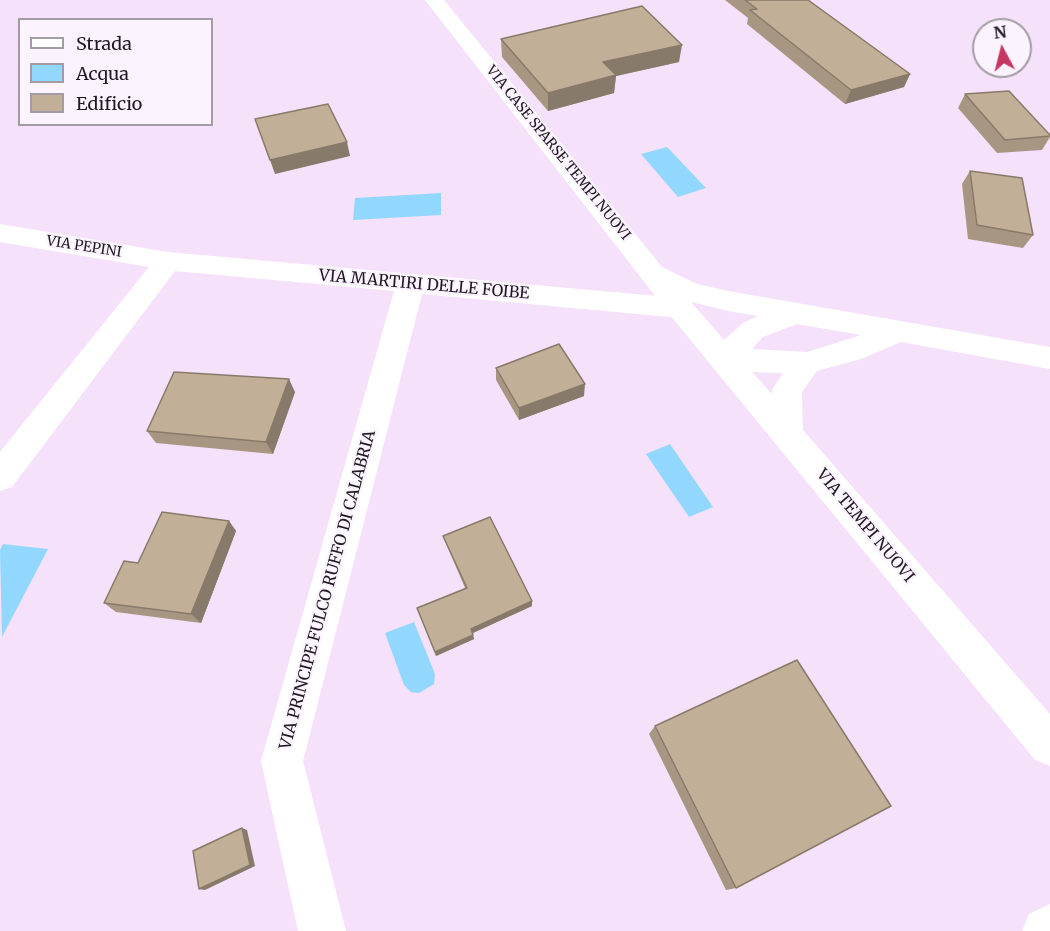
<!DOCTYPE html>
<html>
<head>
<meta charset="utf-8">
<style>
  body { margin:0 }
  #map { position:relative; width:1050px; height:931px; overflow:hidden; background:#f5e1fa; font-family:Merriweather,serif }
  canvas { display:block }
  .legend { position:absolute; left:18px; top:18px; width:195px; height:108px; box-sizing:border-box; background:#fbf3fd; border:2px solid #a39ca5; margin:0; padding:8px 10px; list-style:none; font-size:18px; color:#201922 }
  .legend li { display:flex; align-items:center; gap:12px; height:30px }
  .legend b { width:30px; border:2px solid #a39ca5 }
  .north { position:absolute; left:972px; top:18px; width:60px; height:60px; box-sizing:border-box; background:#fbf3fd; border:2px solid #a39ca5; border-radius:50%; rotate:353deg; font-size:16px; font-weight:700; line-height:24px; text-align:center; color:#201922 }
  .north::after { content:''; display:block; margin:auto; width:21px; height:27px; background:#c53761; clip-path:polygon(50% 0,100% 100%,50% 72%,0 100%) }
</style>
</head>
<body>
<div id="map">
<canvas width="1050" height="931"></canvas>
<ul class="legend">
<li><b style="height:8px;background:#fff"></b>Strada</li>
<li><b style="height:16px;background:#92d8fe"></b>Acqua</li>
<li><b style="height:16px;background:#c2af97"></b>Edificio</li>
</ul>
<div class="north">N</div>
</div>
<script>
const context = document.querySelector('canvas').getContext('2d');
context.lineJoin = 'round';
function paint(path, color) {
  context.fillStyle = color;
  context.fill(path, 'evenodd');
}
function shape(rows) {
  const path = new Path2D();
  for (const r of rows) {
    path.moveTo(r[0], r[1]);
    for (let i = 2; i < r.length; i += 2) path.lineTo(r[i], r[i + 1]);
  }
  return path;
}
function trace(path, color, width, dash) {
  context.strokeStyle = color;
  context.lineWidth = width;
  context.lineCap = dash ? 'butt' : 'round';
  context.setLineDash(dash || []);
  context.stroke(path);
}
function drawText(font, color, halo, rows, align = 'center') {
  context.font = font + ' Merriweather,serif';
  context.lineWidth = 4.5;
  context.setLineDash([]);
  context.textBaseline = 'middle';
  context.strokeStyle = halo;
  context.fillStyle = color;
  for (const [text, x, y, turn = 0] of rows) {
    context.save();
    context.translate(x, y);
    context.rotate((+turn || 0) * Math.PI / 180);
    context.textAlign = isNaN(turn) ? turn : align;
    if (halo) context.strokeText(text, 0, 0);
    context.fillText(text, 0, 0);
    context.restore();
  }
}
const water = shape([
  [667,147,706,188,678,197,641,154],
  [441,193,441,215,353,220,355,198],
  [670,444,713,507,689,517,646,454],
  [3,544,48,549,2,637,0,550],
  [414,622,435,674,434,684,419,693,411,692,404,685,385,633]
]);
const street = shape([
  [0,224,168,252,680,298,690,301,694,308,690,315,680,318,422,294,303,761,346,931,298,931,261,761,394,291,175,271,12,487,0,491,0,452,149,267,0,242,0,224],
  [1050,904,1050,931,1022,931,1029,914,1050,904]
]);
const secondary = shape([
  [425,0,444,0,662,267,697,284,728,291,1050,347,1050,369,901,342,861,359,817,371,802,392,803,430,1050,714,1050,766,1035,760,670,315,425,0],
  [691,302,728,311,758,316,743,323,724,340,691,302],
  [797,324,861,335,807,352,752,349,763,337,797,324],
  [752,372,783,373,772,390,772,394,752,372]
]);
const wall = shape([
  [725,0,808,0,910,74,904,87,845,104,747,24,748,18],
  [501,39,679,62,616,76,614,93,548,111,502,57],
  [965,94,1050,135,1050,137,1042,150,997,153,958,108],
  [970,171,1033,235,1023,248,968,239,962,184],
  [496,368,584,396,519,420,496,380],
  [295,392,273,454,156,443,147,431],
  [229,521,236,531,201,623,116,612,104,603,138,563],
  [443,536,532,601,532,606,472,633,474,639,436,656,417,608,465,588,445,541],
  [655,726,736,888,726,890,649,734]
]);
const shadedWall = shape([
  [682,45,679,62,616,76,614,93,548,111,548,93,603,62],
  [910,74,904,87,845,104,851,90],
  [347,142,350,156,275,174,270,160],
  [289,379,295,392,273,454,266,442],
  [585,384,584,396,519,420,519,408],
  [229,521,236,531,201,623,191,614],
  [532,601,532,606,471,634,471,629],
  [473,635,474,639,436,656,435,652],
  [242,828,247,830,255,866,205,890,199,889]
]);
const building = shape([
  [745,0,808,0,910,74,851,90,750,10,757,9,745,0],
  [642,6,682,45,603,62,616,75,548,93,501,39,642,6],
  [1009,91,1050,135,1050,136,1005,140,965,94,1009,91],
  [328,104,347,142,270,160,255,119,328,104],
  [970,171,1022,178,1033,235,977,225,970,171],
  [559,344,585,384,519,408,496,368,559,344],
  [174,372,289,379,266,442,147,431,174,372],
  [162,512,229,521,191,614,104,603,124,561,138,563,162,512],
  [490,517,532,601,471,629,473,635,435,652,417,608,467,588,443,536,490,517],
  [797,660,891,806,736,888,655,726,797,660],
  [242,828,250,865,199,889,193,851,242,828]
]);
const farStreetnames = [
  ["VIA CASE SPARSE TEMPI NUOVI",558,153,51],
  ["VIA PEPINI",84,247,9]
];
const streetNames = [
  ["VIA MARTIRI DELLE FOIBE",424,285,5],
  ["VIA TEMPI NUOVI",865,526,50],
  ["VIA PRINCIPE FULCO RUFFO DI CALABRIA",328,590,-75]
];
paint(water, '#92d8fe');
paint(street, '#fff');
paint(secondary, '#fff');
paint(wall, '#a79682');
paint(shadedWall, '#887a6a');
paint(building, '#c2af97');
trace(building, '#887a6a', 1.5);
drawText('14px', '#201922', '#fbf3fd', farStreetnames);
drawText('16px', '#201922', '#fbf3fd', streetNames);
</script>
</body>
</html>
